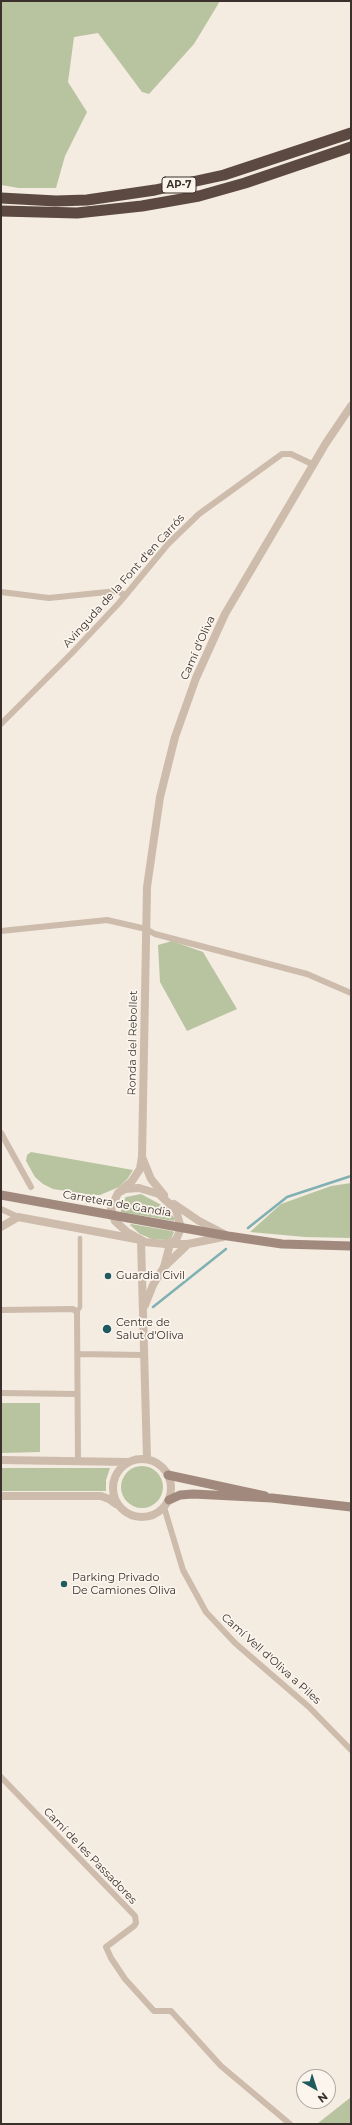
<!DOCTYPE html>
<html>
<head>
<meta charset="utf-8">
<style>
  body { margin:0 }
  #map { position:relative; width:352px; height:2125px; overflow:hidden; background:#f4ebe1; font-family:Montserrat,sans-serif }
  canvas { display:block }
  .frame { position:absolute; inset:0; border:2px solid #3b302b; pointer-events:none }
  .north { position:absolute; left:296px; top:2069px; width:40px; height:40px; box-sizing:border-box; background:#fbf5ee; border:1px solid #aea6a0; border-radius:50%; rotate:141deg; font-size:11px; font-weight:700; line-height:16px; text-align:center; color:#3b302b }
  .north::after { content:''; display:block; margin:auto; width:14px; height:18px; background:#1f5a5e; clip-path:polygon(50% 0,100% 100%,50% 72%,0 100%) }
</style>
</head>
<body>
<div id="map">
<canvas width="352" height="2125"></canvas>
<div class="frame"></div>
<div class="north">N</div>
</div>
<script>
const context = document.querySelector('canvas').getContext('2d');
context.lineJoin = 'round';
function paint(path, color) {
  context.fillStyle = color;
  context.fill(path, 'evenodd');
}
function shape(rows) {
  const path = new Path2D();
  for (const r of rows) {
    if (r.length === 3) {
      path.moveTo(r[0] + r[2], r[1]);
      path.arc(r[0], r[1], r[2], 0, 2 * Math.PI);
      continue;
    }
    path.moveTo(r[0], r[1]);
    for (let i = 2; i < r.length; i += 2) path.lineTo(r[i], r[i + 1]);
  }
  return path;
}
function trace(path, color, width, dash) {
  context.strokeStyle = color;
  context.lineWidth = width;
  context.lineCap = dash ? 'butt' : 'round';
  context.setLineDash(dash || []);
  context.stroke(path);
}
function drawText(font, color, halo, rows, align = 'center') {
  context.font = font + ' Montserrat,sans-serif';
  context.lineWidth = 3.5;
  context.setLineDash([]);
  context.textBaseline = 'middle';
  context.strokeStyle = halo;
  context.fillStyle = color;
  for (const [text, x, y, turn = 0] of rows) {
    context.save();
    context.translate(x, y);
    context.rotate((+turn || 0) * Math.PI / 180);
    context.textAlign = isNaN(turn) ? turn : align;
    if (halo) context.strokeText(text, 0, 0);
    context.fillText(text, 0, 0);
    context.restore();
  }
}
const green = shape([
  [1,1,220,1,194,44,149,94,142,92,98,33,74,37,68,82,87,112,65,156,56,188,19,188,1,185],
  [172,941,203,952,237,1009,187,1031,160,982,158,945],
  [31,1152,133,1170,128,1178,119,1187,100,1195,92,1195,53,1189,43,1184,35,1177,26,1161,27,1155],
  [351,1183,351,1238,305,1237,250,1232,281,1204,331,1186],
  [141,1194,167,1208,175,1219,174,1221,121,1212,121,1203,126,1197],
  [131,1224,172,1231,174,1232,172,1237,166,1240,152,1239,140,1234,130,1225],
  [1,1403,40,1403,40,1452,1,1453],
  [142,1487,21],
  [1,1468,110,1468,106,1480,106,1491,1,1491],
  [351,2097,351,2124,317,2124]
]);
const stream = shape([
  [248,1228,287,1197,351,1176],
  [153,1307,226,1249]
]);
const pedestrian = shape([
  [77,1312,80,1307,80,1238]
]);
const minor = shape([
  [1,592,49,598,117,591,125,595],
  [1,724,71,654,119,603,168,544,199,514,282,454,291,454,314,465],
  [1,931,107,920,146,929,155,934,307,974,351,993],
  [1,1133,31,1187],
  [1,1209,18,1217],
  [1,1310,73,1309,77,1312,78,1461],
  [78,1354,143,1355],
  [1,1393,77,1394],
  [164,1507,183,1570,206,1612,235,1643,309,1707,351,1750],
  [1,1777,135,1916,136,1923,134,1926,106,1947,111,1958,125,1979,154,2011,171,2011,221,2066,290,2124]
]);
const tertiary = shape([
  [142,1157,151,1179,164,1195],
  [139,1188,159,1194,176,1210,181,1228,176,1240,165,1244,145,1242,127,1232,115,1221,111,1208,118,1193,125,1189,139,1188],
  [118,1193,132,1181,140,1169,142,1157,147,887,160,797,175,737,196,678,225,614,326,443,351,406],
  [174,1204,199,1221,224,1234],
  [1,1227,18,1217,141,1240,147,1459],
  [164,1267,188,1244],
  [145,1305,153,1285,164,1267,170,1244,188,1244,223,1237],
  [142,1488,29],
  [1,1460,128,1462],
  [1,1496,101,1496,109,1499,116,1504]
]);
const secondary = shape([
  [1,1195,228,1236,282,1244,351,1246],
  [168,1475,265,1496],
  [169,1500,180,1495,193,1494,272,1498,351,1507]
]);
const motorway = shape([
  [1,198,56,201,87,200,155,190,224,175,351,133],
  [1,211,77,213,142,206,199,196,245,183,351,147]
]);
const markers = [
  [108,1276,4,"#1f5a5e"],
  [107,1329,5,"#1f5a5e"],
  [64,1584,4,"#1f5a5e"]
];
const shields = [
  [179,185,34]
];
const shieldNames = [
  ["AP-7",179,185]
];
const streetNames = [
  ["Avinguda de la Font d'en Carrós",124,581,-48],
  ["Camí d’Oliva",198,648,-66],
  ["Ronda del Rebollet",133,1043,-89],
  ["Carretera de Gandia",117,1204,10],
  ["Camí Vell d'Oliva a Piles",271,1659,42],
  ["Camí de les Passadores",90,1856,46]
];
const poiNames = [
  ["Guardia Civil",116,1276],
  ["Centre de",116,1323],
  ["Salut d'Oliva",116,1336],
  ["Parking Privado",72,1578],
  ["De Camiones Oliva",72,1591]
];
paint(green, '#b8c4a0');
trace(stream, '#7fb0b2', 2.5);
trace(pedestrian, '#cdbbac', 4.5);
trace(minor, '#cdbbac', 6);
trace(tertiary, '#cdbbac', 8);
trace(secondary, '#a18a7d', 9);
trace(motorway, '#5c4a42', 11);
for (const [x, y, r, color] of markers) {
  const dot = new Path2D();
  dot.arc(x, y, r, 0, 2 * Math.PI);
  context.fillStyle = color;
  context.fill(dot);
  trace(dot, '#fbf5ee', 1.5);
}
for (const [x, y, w] of shields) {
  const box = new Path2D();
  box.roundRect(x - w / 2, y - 8, w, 16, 3);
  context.fillStyle = '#fbf5ee';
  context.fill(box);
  trace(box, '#3b302b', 1);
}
drawText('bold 10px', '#3b302b', null, shieldNames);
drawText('11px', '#3b302b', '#fbf5ee', streetNames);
drawText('11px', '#3b302b', '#fbf5ee', poiNames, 'left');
</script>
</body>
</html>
